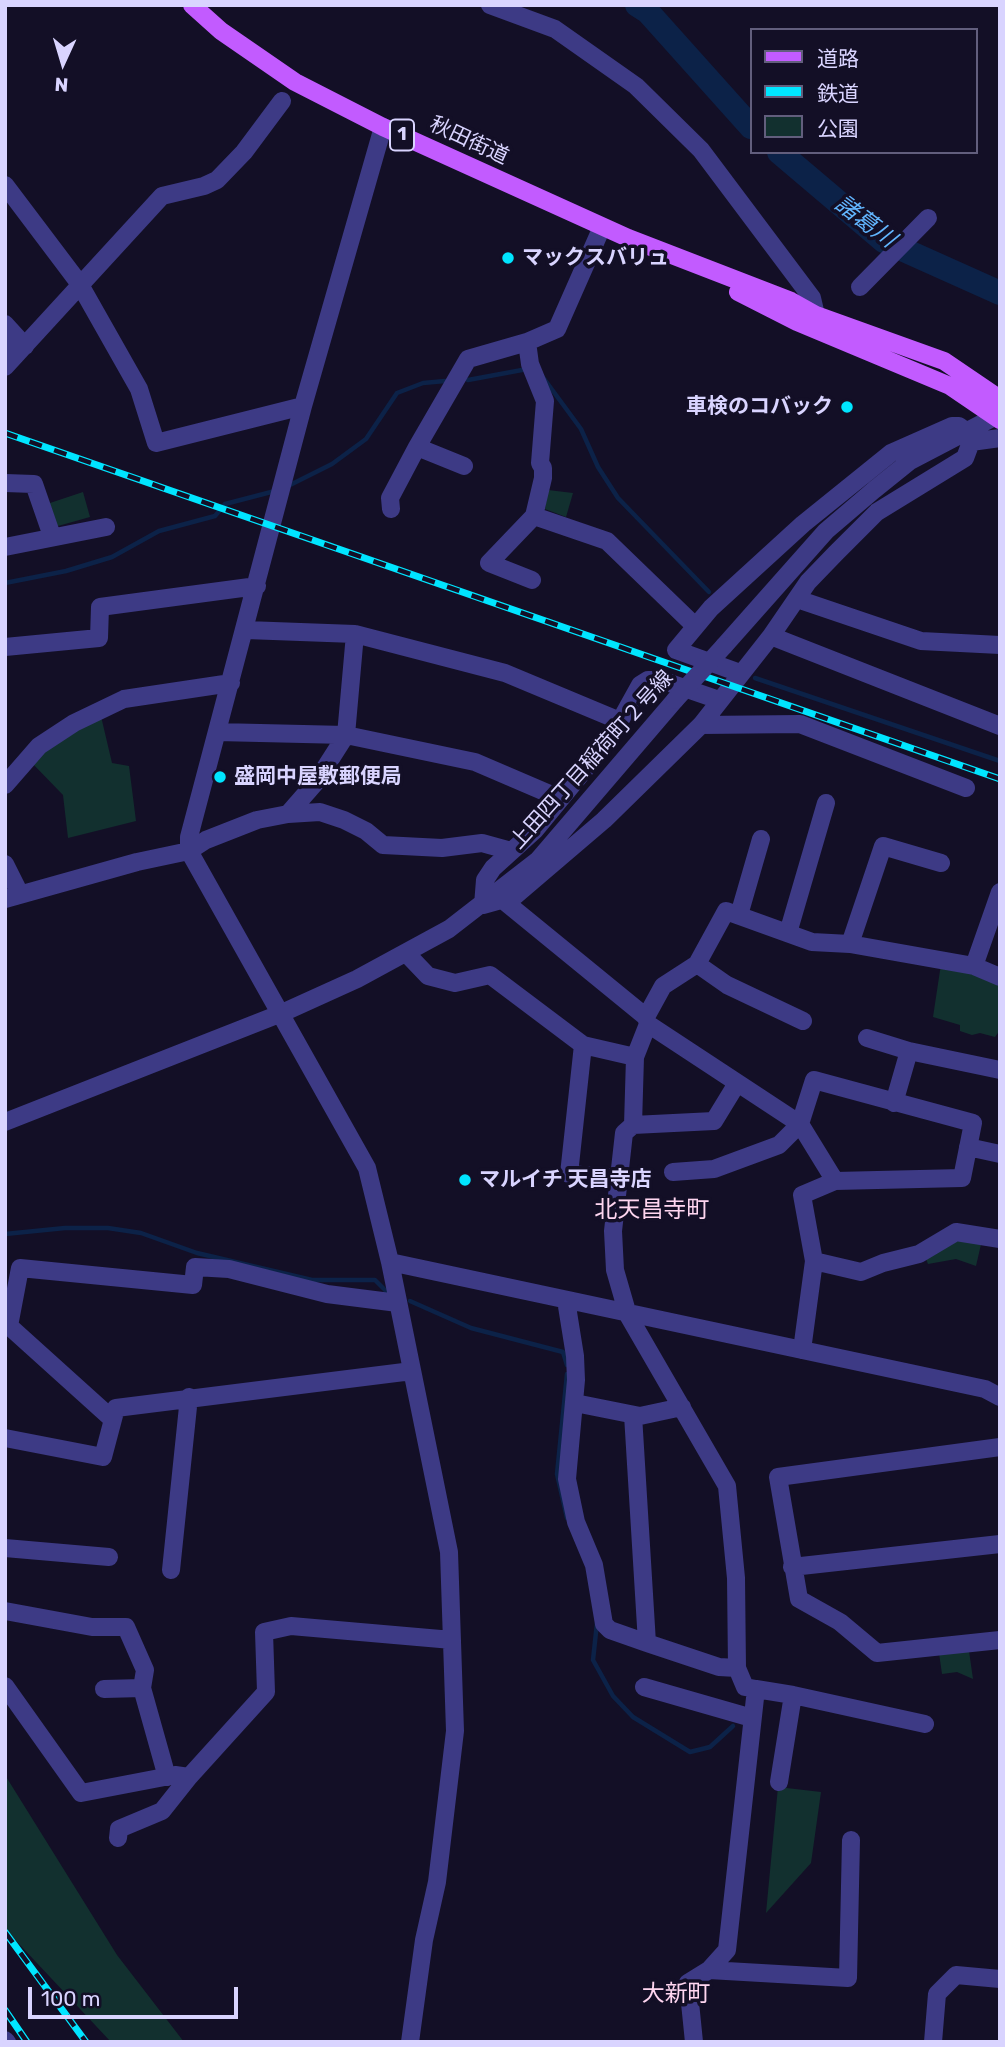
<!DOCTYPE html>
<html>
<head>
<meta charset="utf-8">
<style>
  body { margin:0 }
  #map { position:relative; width:1005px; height:2047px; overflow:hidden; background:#130f26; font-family:Rubik,"Noto Sans JP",sans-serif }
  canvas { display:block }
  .frame { position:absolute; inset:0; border:7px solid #d9d4ff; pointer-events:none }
  .legend { position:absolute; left:750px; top:28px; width:228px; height:126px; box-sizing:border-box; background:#130f26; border:2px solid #625e7d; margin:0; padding:9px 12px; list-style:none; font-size:21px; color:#d9d4ff }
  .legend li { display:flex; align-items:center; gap:14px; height:35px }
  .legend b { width:35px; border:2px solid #625e7d }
  .north { position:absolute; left:28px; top:28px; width:70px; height:70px; -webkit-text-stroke:5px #130f26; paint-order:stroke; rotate:184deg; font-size:19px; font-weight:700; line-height:28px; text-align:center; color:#d9d4ff }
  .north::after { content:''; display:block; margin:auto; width:24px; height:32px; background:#d9d4ff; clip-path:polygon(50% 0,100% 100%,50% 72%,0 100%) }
  .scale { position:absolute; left:28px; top:1987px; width:210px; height:32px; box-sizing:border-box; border:4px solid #d9d4ff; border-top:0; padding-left:9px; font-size:21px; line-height:24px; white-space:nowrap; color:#d9d4ff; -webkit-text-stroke:5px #130f26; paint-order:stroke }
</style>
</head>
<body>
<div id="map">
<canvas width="1005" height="2047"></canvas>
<div class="frame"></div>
<ul class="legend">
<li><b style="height:9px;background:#c25bff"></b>道路</li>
<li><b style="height:9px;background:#00e5ff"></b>鉄道</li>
<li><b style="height:19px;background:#12302f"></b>公園</li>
</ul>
<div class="north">N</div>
<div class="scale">100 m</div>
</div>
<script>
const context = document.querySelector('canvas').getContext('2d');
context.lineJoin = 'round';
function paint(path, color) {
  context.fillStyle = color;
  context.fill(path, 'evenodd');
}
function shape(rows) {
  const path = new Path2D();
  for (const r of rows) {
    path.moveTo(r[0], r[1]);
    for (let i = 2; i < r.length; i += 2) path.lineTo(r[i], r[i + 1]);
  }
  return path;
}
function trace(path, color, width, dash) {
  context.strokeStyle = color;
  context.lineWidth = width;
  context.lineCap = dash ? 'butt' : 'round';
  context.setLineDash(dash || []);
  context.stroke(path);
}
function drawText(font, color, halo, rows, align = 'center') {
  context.font = font + ' Rubik,"Noto Sans JP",sans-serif';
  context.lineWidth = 7;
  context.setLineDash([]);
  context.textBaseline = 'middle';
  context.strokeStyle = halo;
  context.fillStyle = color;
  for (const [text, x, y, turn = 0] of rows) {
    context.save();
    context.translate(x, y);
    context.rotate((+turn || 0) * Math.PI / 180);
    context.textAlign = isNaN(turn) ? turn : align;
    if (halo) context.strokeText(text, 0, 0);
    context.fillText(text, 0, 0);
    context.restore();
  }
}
const green = shape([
  [548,490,573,493,566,517,545,509],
  [83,492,90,517,58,526,54,523,47,504],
  [100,712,112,763,129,766,136,821,68,838,63,795,31,762],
  [941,964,1000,980,1000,1030,995,1037,980,1033,972,1035,960,1031,960,1025,933,1017],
  [963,1237,982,1240,976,1266,956,1259,928,1264,926,1259],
  [969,1651,973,1679,957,1672,942,1674,939,1653],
  [5,1775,117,1955,184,2042,111,2042,5,1929],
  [778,1787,821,1792,811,1863,766,1913]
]);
const stream = shape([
  [542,376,581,429,598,467,618,498,709,592],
  [468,380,522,370],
  [286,487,332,464,366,439,397,393,423,383,445,381],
  [5,583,66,571,112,557,159,531,215,516,225,504,275,491],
  [755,678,1000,761],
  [5,1234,65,1228,108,1228,141,1233,197,1253,312,1280,375,1280,387,1292],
  [410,1301,471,1328,563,1352,567,1365],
  [567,1518,557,1474,567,1374],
  [597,1623,593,1660,613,1696,633,1717,690,1752,710,1747,733,1726]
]);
const river = shape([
  [637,5,648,12,751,127],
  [779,152,884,241,1000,293]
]);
const minor = shape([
  [490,5,555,29,636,86,701,150,812,298,816,315],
  [383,127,303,406,189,837,189,851,367,1168,390,1262,449,1552,455,1731,437,1882,424,1940,410,2042],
  [5,185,79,283,139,389,156,443,303,406],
  [860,287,928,218],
  [5,324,25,346,5,346],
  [527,342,557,329,602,227],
  [5,367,162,196,204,186,217,180,244,152,282,101],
  [971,442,1000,438],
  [464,466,417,447,468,359,527,342,530,364,545,401,540,463,543,468,543,478,534,516],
  [5,483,34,484,52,536],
  [391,509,390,498,417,447],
  [5,547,106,527],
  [532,580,489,563,534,516,607,541,695,626],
  [797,599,921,641,1000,645],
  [246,630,355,634,346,735,316,782,288,814],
  [355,634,505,673,620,721],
  [771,636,1000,726],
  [724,646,826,531,874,490,910,461,1000,414],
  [5,647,99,638,100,607,257,586],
  [701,725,800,724,966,788],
  [217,732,346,735,475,762,559,798],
  [5,785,39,746,74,723,124,699,231,683],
  [5,864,20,894],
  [5,899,137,862,189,851,206,840,257,820,288,814,320,812,344,820,366,831,383,845,442,848,482,843,511,851],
  [504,901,646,1017],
  [483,905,515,896,604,820,701,725,771,636,808,582,835,554,877,512,965,458,971,442,966,431,959,426,952,426,891,453,803,524,711,608,676,650,740,673],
  [483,905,485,880,493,868,535,830,595,757,620,721,640,685,648,680,661,680,719,700],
  [739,915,761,839],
  [788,933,826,803],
  [850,944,883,846,941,863],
  [407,954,428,976,455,983,490,975,583,1045,635,1057],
  [697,964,727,985,803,1021],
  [974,966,1000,977],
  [648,1024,800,1124,835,1181],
  [867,1038,909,1051],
  [583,1045,569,1174,621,1178],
  [894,1103,909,1051,1000,1070],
  [5,1122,282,1013,357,979,449,929,538,860,675,700],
  [633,1125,714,1121,736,1085],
  [968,1147,1000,1154],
  [673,1172,714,1169,779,1145,800,1124,814,1080,973,1123,962,1178,835,1181,802,1195,814,1261],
  [390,1262,985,1389,1000,1397],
  [566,1300,575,1356,576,1380,567,1479,576,1522,594,1565,604,1624,610,1630,647,1643,719,1667,737,1668,745,1687,756,1689,727,1950,709,1970,688,1983,694,2042],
  [802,1350,814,1261,861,1272,883,1263,919,1254,956,1232,1000,1239],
  [575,1403,640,1416,682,1407],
  [633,1415,647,1643],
  [111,1418,9,1326,20,1268,193,1285,195,1267,229,1269,327,1294,398,1303],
  [5,1438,103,1457,116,1408,412,1371],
  [1000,1447,778,1477,799,1599,840,1622,877,1653,1000,1640],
  [5,1548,109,1557],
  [792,1567,1000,1544],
  [171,1570,189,1397],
  [5,1611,92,1627,126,1627,145,1670,142,1688,104,1689],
  [737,1668,736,1578,727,1486,628,1315,615,1270,613,1231,624,1133,633,1125,635,1057,648,1024,646,1017,663,986,697,964,726,911,812,942,850,944,974,966,1000,892],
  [5,1686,81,1793,175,1775,189,1777,162,1811,119,1829,118,1838],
  [644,1687,752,1718],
  [142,1688,167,1777],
  [756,1689,793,1695,779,1782],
  [793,1695,925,1724],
  [189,1777,266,1692,264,1632,291,1626,452,1640],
  [709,1970,848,1978,851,1840],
  [5,2040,7,2042],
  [933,2042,937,1994,956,1975,1000,1979]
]);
const major = shape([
  [192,5,221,31,295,82,383,127,628,238,791,301,816,315,944,361,1000,399],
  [738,292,797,322,950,386,1000,420]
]);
const rail = shape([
  [5,433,1000,779],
  [5,1932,86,2042],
  [5,2010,27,2042]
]);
const minorBridge = shape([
  [675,700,724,646]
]);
const markers = [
  [508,258,7,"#00e5ff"],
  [847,407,7,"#00e5ff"],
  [220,777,7,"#00e5ff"],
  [465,1180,7,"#00e5ff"]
];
const shields = [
  [402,135,24]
];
const shieldNames = [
  ["1",402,135]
];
const streetNames = [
  ["秋田街道",469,141,25],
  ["上田四丁目稲荷町２号線",592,760,-48]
];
const poiNames = [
  ["マックスバリュ",522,258],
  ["車検のコバック",833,407,"right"],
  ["盛岡中屋敷郵便局",234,777],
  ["マルイチ 天昌寺店",479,1180]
];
const waterNames = [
  ["諸葛川",865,222,37]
];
const neighbourhoodNames = [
  ["北天昌寺町",652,1210],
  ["大新町",676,1994]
];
paint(green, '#12302f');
trace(stream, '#0c2248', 4.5);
trace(river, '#0c2248', 24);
trace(minor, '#3d3a85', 18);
trace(major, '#c25bff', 18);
trace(rail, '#00e5ff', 7);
trace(rail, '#130f26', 4.5, [13]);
trace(minorBridge, '#3d3a85', 18);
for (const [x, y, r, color] of markers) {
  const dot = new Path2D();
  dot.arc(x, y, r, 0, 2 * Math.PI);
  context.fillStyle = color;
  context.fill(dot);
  trace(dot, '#130f26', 2.5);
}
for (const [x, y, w] of shields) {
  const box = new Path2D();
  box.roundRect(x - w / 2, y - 15.5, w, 31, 5);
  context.fillStyle = '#130f26';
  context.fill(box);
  trace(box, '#d9d4ff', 2);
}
drawText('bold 19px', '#d9d4ff', null, shieldNames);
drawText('21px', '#d9d4ff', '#130f26', streetNames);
drawText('bold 21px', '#d9d4ff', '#130f26', poiNames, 'left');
drawText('italic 23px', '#62b6ff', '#130f26', waterNames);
drawText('23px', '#ffd6f0', '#130f26', neighbourhoodNames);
</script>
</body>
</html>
